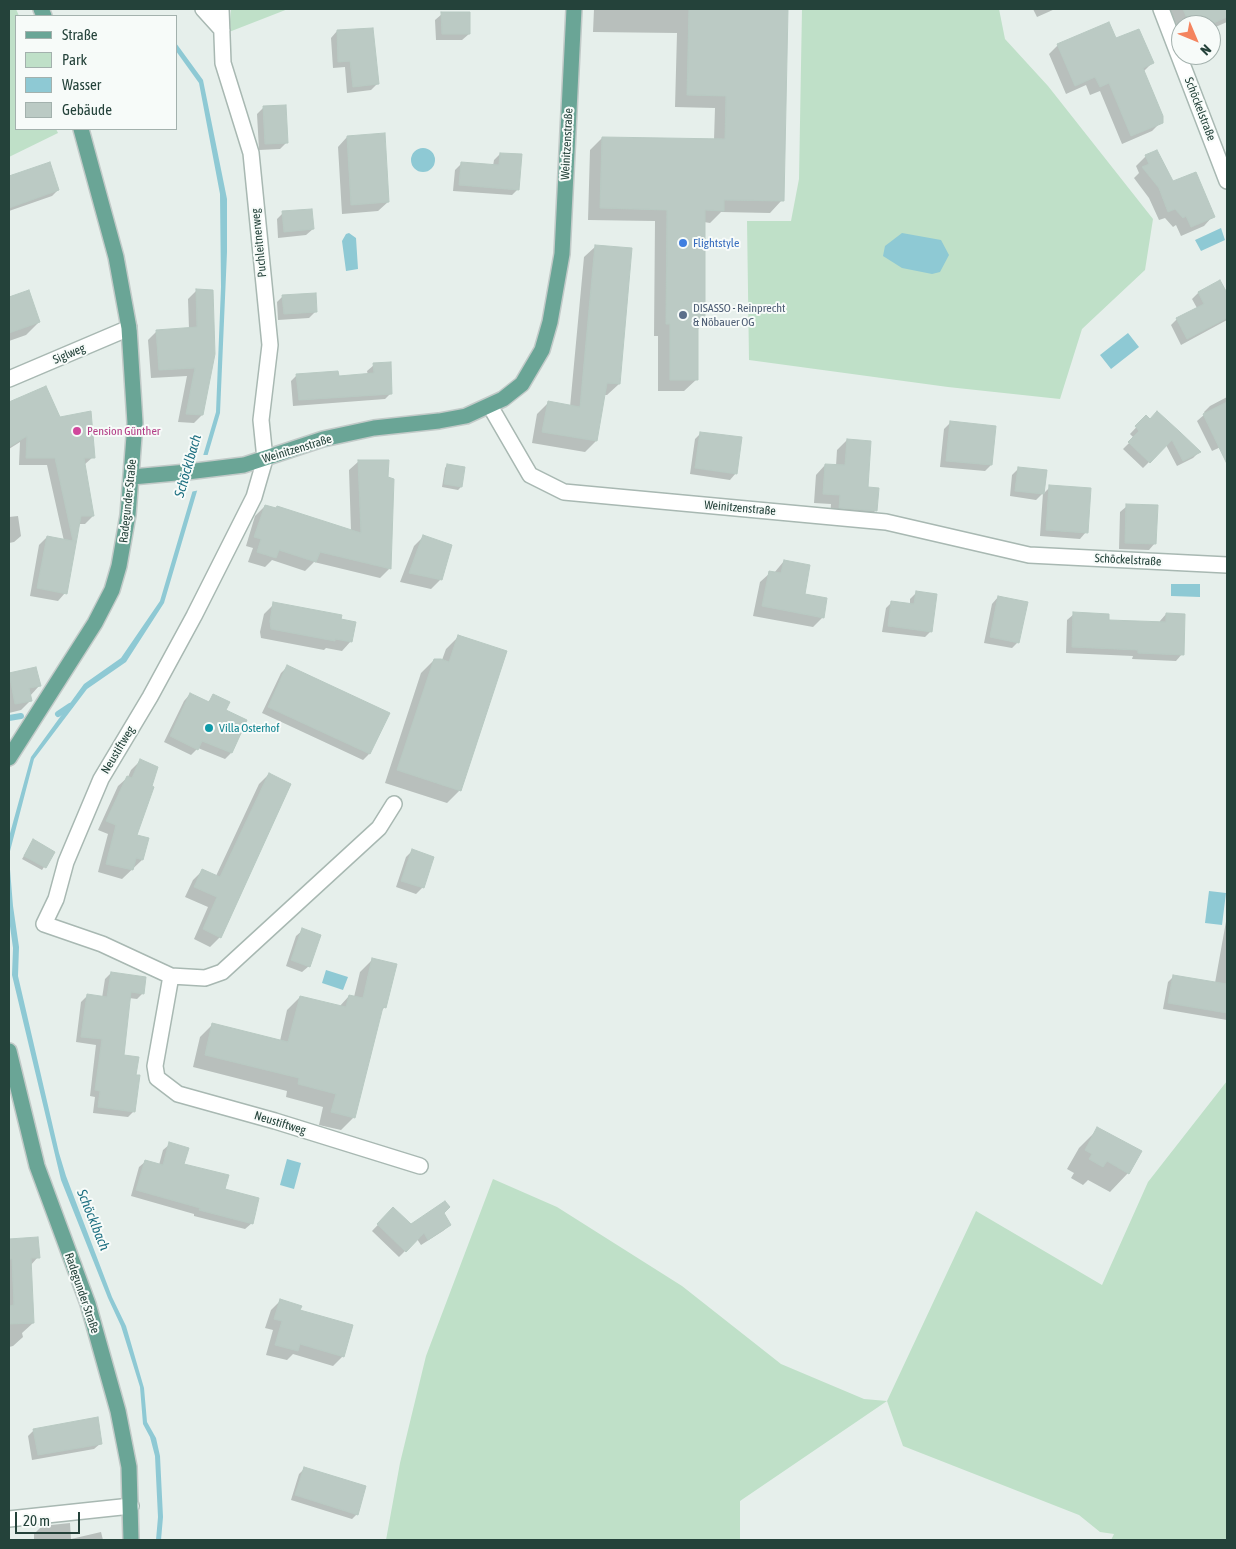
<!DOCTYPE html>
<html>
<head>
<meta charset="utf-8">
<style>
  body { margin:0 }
  #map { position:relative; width:1236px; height:1549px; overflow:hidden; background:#e6efeb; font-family:"Asap Condensed",sans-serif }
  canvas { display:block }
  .frame { position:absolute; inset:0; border:10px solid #24423a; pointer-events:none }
  .legend { position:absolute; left:15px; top:15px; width:162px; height:115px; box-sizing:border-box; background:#f7fbf9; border:1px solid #a3b1ad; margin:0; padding:6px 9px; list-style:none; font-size:15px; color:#24423a }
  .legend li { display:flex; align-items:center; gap:10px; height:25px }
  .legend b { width:25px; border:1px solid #a3b1ad }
  .north { position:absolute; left:1171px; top:15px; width:50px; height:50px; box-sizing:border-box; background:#f7fbf9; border:1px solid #a3b1ad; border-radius:50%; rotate:135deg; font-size:14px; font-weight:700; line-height:20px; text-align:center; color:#24423a }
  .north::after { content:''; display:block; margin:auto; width:18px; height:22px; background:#f4845f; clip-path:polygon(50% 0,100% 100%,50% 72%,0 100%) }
  .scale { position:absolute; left:15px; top:1512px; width:65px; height:22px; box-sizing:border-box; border:2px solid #24423a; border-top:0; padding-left:6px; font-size:15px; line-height:18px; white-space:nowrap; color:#24423a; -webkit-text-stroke:4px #f7fbf9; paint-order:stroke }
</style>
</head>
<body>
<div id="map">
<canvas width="1236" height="1549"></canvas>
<div class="frame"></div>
<ul class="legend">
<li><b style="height:6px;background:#6aa596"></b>Straße</li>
<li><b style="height:14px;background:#bfe0c8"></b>Park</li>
<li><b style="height:14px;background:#8ec9d4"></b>Wasser</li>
<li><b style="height:14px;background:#bbcac4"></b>Gebäude</li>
</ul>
<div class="north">N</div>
<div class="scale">20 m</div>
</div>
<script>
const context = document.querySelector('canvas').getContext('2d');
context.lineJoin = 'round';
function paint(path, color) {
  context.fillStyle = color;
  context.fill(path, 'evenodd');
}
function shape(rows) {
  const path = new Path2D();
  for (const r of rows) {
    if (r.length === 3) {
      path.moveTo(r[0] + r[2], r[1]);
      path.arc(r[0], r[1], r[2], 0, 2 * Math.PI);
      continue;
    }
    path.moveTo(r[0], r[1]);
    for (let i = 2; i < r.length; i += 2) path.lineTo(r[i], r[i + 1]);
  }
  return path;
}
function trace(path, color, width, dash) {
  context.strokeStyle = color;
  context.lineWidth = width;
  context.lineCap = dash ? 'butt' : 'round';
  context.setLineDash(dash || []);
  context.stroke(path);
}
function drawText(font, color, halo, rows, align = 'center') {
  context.font = font + ' "Asap Condensed",sans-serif';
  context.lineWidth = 4;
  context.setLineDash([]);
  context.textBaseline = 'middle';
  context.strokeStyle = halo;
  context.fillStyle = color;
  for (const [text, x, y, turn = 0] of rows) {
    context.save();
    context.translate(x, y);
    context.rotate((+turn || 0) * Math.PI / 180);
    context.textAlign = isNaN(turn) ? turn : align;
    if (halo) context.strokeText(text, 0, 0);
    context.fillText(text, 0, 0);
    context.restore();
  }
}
const green = shape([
  [9,9,16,9,19,16,16,16,16,129,56,129,58,133,9,157],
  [231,9,288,9,229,32],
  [802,9,999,9,1005,39,1048,86,1153,219,1145,270,1082,329,1060,399,948,387,749,360,747,221,791,221,799,179],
  [1227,1081,1227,1540,1111,1540,1114,1534,1100,1532,1079,1515,903,1446,887,1401,740,1501,740,1540,386,1540,400,1463,426,1356,493,1179,557,1207,682,1286,781,1364,864,1399,887,1401,976,1211,1102,1285,1148,1182]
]);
const water = shape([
  [176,43,203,80,227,199,227,252,220,413,164,603,126,662,87,689,34,759,9,855,9,837,31,757,84,684,121,658,160,601,216,412,221,287,220,194,199,83,176,51],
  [423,160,12],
  [1221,228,1225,240,1201,251,1195,240],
  [349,233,356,238,358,269,346,271,342,241,346,234],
  [902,233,941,240,949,255,940,272,932,274,902,268,883,256,885,246],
  [1128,333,1139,347,1111,369,1100,355],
  [1171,584,1200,584,1200,597,1171,596],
  [9,857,13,906,19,947,18,976,59,1153,66,1176,112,1297,126,1326,144,1388,147,1422,156,1438,160,1456,163,1517,161,1540,156,1540,158,1517,155,1456,150,1437,143,1424,140,1387,121,1326,108,1298,61,1180,12,975,13,948,9,919],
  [1209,891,1226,893,1222,925,1205,923],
  [326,970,348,977,343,990,322,983],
  [287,1159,301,1163,294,1189,280,1185]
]);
const pier = shape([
  [200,455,210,455,200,490,190,492]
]);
const shadow = shape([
  [594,9,787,9,782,200,770,213,721,212,710,223,704,222,703,324,697,330,697,379,684,391,658,391,658,336,654,336,655,221,588,220,590,150,602,138,714,140,715,108,675,107,677,33,593,32],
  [1033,9,1055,9,1037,17],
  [1171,9,1227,9,1227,22,1211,29,1211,25,1181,25,1181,35,1170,10],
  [442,14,469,34,462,40,436,40,435,20],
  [337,31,377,84,371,90,347,93,345,67,333,68,331,38],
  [1116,40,1152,63,1143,72,1161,122,1152,131,1122,144,1100,91,1090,95,1086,85,1066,94,1049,54,1058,45],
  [264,107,287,142,280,149,259,150,257,114],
  [347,137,388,202,378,211,342,214,338,147],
  [500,154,518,189,512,195,453,191,455,170,461,164,493,166,494,160],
  [1146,156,1173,183,1213,216,1204,226,1181,236,1176,225,1173,227,1165,218,1159,220,1149,198,1134,178,1139,173,1136,166],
  [49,164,58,190,52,196,9,211,9,178],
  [283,213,313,229,306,235,278,238,277,219],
  [596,246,619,384,607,395,604,395,596,441,585,452,532,443,537,414,548,403,570,407,584,257],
  [1220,281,1227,295,1227,320,1181,345,1171,325,1177,319,1197,308,1192,299,1198,293],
  [197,290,202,415,194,423,178,422,187,376,151,378,148,340,156,332,189,329,188,299],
  [28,292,39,322,26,335,9,341,9,299],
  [283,296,315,312,309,318,278,320,277,302],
  [374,365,391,393,385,399,293,406,291,381,297,375,338,377,368,375,367,371],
  [46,388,60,418,93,457,84,465,93,516,85,524,78,524,65,593,58,601,30,596,39,545,47,537,64,541,47,465,19,465,20,442,9,449,9,404],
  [1227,397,1227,444,1212,451,1197,421,1205,414,1204,412,1210,406],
  [1146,417,1199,452,1193,458,1177,466,1166,445,1143,468,1123,449,1134,438,1130,434],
  [951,422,991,465,985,471,940,467,944,429],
  [701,433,736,473,730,480,690,474,695,439],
  [847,440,876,510,866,520,830,517,831,504,814,503,816,475,825,465,836,466,837,450],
  [359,461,390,568,380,578,314,562,305,571,272,560,265,567,248,562,253,548,246,546,255,516,265,506,351,531,349,470],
  [447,465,464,468,461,487,458,490,442,487,445,468],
  [1019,468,1043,494,1050,487,1086,532,1080,539,1040,536,1043,493,1036,500,1010,496,1012,475],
  [1127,506,1155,543,1149,550,1119,549,1120,512],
  [18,516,21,536,14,542,9,543,9,517],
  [423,537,441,579,431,589,400,582,414,546],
  [784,561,803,595,823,617,813,627,753,616,760,582,770,573,774,573],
  [917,592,931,631,925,637,882,632,886,608,892,602,910,604,910,599],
  [998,597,1018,642,1012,648,984,643,992,604],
  [274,604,340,620,351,641,342,651,326,648,324,650,261,638,260,632,264,614],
  [1074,614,1108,622,1160,623,1160,621,1166,614,1182,654,1176,661,1132,659,1133,656,1066,653,1067,620],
  [459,636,460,790,447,803,385,783,421,673,434,660,442,660,446,649],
  [288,666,388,713,369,754,363,760,262,713,281,673],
  [36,668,39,686,30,696,31,700,21,710,9,713,9,674],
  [190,694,207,703,214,696,224,710,231,753,225,759,198,748,191,755,164,742,184,701],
  [140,761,135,836,142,860,122,879,98,872,108,834,98,830,118,786,128,777,131,770],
  [269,774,220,937,210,947,194,939,208,907,185,897,193,880,203,870,216,876,259,784],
  [31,844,54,852,42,870,22,859],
  [412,851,423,887,416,894,396,887,406,857],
  [1227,916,1227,1020,1163,1009,1168,982,1174,976,1215,983],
  [303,930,309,966,302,972,286,966,296,936],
  [373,959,395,965,384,1008,380,1012,354,1117,341,1130,319,1125,323,1107,286,1097,287,1091,193,1067,200,1037,213,1024,280,1041,287,1010,300,997,339,1007,349,996,354,997,360,972],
  [111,973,143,993,137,999,129,998,122,1056,135,1076,134,1111,128,1117,93,1113,95,1097,90,1096,96,1045,76,1042,81,1002,87,996,102,998,105,979],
  [1098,1129,1128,1173,1110,1192,1088,1180,1083,1185,1071,1178,1074,1173,1067,1169,1079,1148],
  [170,1144,183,1165,224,1190,252,1223,245,1229,194,1216,194,1214,131,1196,139,1167,146,1161,159,1165,163,1150],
  [393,1209,410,1225,442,1213,450,1225,443,1231,421,1245,417,1239,399,1257,372,1231],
  [37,1239,38,1257,30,1266,33,1323,22,1333,23,1337,13,1346,9,1347,9,1240],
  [280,1301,299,1311,343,1356,333,1366,293,1354,287,1360,266,1355,273,1330,265,1328,271,1310],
  [34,1430,101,1443,94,1449,32,1460,28,1436],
  [304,1469,357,1514,352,1519,291,1500,299,1474],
  [70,1523,71,1539,101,1532,103,1540,34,1540,34,1534,42,1526]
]);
const stream = shape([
  [58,714,70,706],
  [9,718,21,716]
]);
const building = shape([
  [689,9,788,9,784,201,724,200,724,211,705,210,705,324,698,324,698,380,670,380,670,324,666,324,667,210,600,208,602,137,725,139,726,96,687,95,689,9],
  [1183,9,1227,9,1227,17,1209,25,1190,25,1183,9],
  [441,12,470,12,470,34,442,34,441,12],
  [1109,22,1116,38,1139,29,1154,63,1143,68,1163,116,1163,123,1131,136,1109,83,1100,87,1095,77,1075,86,1057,44,1109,22],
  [373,28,379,84,353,87,350,61,338,62,337,30,373,28],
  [286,105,288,143,265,144,263,106,286,105],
  [385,133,389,202,351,205,347,136,385,133],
  [1157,150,1173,181,1196,172,1215,217,1191,227,1186,216,1183,218,1175,209,1168,212,1159,188,1142,167,1149,164,1145,155,1157,150],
  [500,153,522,154,519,190,459,185,461,162,499,165,500,153],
  [50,162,59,190,9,208,9,176,50,162],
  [312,209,314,229,284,232,282,211,312,209],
  [595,245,632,248,620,384,607,383,597,441,542,432,548,401,580,407,595,245],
  [1220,280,1227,293,1227,318,1187,339,1176,318,1204,304,1198,292,1220,280],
  [196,289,213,290,215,354,203,415,186,414,195,368,159,370,156,330,197,327,196,289],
  [29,290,40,322,9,333,9,297,29,290],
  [316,293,317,312,284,314,282,295,316,293],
  [391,362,392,394,299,400,296,374,338,371,339,376,374,373,373,363,391,362],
  [46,386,60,417,91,411,95,458,84,458,94,516,81,516,67,594,37,588,47,536,73,541,55,458,26,458,27,436,9,447,9,402,46,386],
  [1227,402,1227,464,1203,414,1227,402],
  [1157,411,1180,432,1201,452,1183,461,1172,440,1150,463,1128,442,1139,431,1135,426,1146,415,1150,419,1157,411],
  [950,421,996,426,992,465,946,461,950,421],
  [700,432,742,437,737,474,695,468,700,432],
  [847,439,871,441,868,487,879,488,877,511,839,508,840,495,823,494,825,464,845,465,847,439],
  [358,460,389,460,388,477,394,479,391,569,320,552,316,562,279,550,276,558,257,552,261,539,254,537,265,505,276,508,277,506,361,533,358,460],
  [447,464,465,467,462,487,444,484,447,464],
  [1018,467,1047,470,1044,494,1015,491,1018,467],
  [1049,485,1091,488,1088,533,1046,530,1049,485],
  [1126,504,1158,505,1156,544,1125,543,1126,504],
  [423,535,452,545,442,580,409,573,423,535],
  [784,560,810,565,805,594,827,598,824,618,762,606,769,571,781,573,784,560],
  [916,591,937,594,932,632,888,626,891,601,914,604,916,591],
  [998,596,1028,602,1019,643,990,637,998,596],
  [273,602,342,615,341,619,356,622,352,642,335,639,335,641,271,629,270,621,273,602],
  [1073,612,1109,614,1109,620,1166,622,1166,613,1185,614,1184,655,1138,653,1138,650,1072,647,1073,612],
  [458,635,507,651,461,791,397,770,434,659,441,659,449,662,458,635],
  [287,665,390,713,370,754,268,707,287,665],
  [36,667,41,686,29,688,32,701,15,704,9,673,36,667],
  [190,693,209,702,213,694,230,702,226,710,247,720,232,753,202,741,198,750,170,736,190,693],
  [140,759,158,767,152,786,154,787,137,835,149,838,143,860,136,858,133,870,106,864,116,825,106,821,127,776,132,778,140,759],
  [269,773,291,784,221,938,203,929,217,897,194,887,202,869,220,877,269,773],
  [33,839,55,852,46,868,24,856,33,839],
  [412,849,434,857,424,888,401,881,412,849],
  [302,928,321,935,310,967,291,960,302,928],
  [372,958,397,964,386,1008,383,1007,355,1118,331,1112,336,1094,298,1084,299,1078,205,1055,212,1023,288,1042,300,996,346,1007,349,995,363,998,372,958],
  [111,972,146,977,144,994,131,992,124,1055,139,1057,136,1075,140,1075,135,1112,98,1107,100,1091,95,1090,102,1039,81,1037,87,994,107,997,111,972],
  [1173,975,1227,984,1227,1013,1168,1003,1173,975],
  [1097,1127,1142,1151,1129,1174,1107,1161,1103,1167,1089,1159,1092,1154,1085,1150,1097,1127],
  [169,1142,189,1148,184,1164,229,1175,225,1189,259,1198,253,1224,199,1210,200,1208,136,1190,145,1160,163,1165,169,1142],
  [445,1201,450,1207,444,1213,451,1225,428,1240,424,1233,406,1252,377,1224,393,1207,411,1224,445,1201],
  [38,1237,40,1258,31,1258,34,1323,9,1324,9,1306,14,1305,12,1259,9,1259,9,1239,38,1237],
  [280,1299,302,1306,300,1310,353,1325,344,1357,300,1344,298,1351,275,1345,282,1321,274,1319,280,1299],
  [98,1417,102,1444,38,1455,33,1429,98,1417],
  [304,1467,366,1486,358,1515,295,1495,304,1467]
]);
const minor = shape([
  [203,9,222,30],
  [221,9,223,63,251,153,270,345,261,420,265,459,254,497,194,616,150,697,101,779,66,862,56,899,44,924,102,944,171,976,155,1066,157,1078,178,1094,275,1121,420,1166],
  [1161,9,1227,181],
  [9,379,129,328],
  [490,406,530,475,564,492,886,522,1029,555,1227,565],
  [171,976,205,978,222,972,379,828,394,804],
  [9,1519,131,1506]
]);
const major = shape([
  [41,9,44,16],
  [132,477,187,472,244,465,323,439,374,428,439,421,466,416,503,399,522,384,542,350,550,322,562,254,574,9],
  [9,758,95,623,112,590,119,566,128,515,135,423,129,328,116,257,81,129],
  [9,1051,37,1166,88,1304,118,1411,129,1467,131,1540]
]);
const markers = [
  [683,243,5,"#3f7fe0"],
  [683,315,5,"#5c6f8a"],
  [77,431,5,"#d1479c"],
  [209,728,5,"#0f9aa8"]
];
const streetNames = [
  ["Schöckelstraße",1200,109,69],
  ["Weinitzenstraße",567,144,-87],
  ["Puchleitnerweg",259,243,-96],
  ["Siglweg",69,354,-23],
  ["Weinitzenstraße",297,449,-17],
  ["Radegunder Straße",128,501,-84],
  ["Weinitzenstraße",740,508,5],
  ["Schöckelstraße",1128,560,3],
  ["Neustiftweg",118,750,-59],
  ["Neustiftweg",280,1123,17],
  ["Radegunder Straße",82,1293,71]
];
const shopNames = [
  ["Flightstyle",693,243]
];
const serviceNames = [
  ["DISASSO - Reinprecht",693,308],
  ["& Nöbauer OG",693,322]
];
const hotelNames = [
  ["Pension Günther",87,431]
];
const cultureNames = [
  ["Villa Osterhof",219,728]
];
const waterNames = [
  ["Schöcklbach",188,466,-74],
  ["Schöcklbach",93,1220,68]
];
paint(green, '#bfe0c8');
paint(water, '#8ec9d4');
paint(pier, '#e6efeb');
paint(shadow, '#0003');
trace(stream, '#8ec9d4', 6);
paint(building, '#bbcac4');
trace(building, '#b8c9c2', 1);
trace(minor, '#a8b8b2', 18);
trace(major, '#c2cac8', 18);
trace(minor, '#fff', 15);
trace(major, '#6aa596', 15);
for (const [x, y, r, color] of markers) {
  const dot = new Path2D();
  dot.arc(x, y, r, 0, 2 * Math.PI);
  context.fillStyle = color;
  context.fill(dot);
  trace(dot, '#f7fbf9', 2);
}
drawText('12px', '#24423a', '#f7fbf9', streetNames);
drawText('12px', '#366cbe', '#f7fbf9', shopNames, 'left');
drawText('12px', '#4e5e75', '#f7fbf9', serviceNames, 'left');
drawText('12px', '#b23c85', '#f7fbf9', hotelNames, 'left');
drawText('12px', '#0d838f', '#f7fbf9', cultureNames, 'left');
drawText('italic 14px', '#1c6f80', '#f7fbf9', waterNames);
</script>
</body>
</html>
